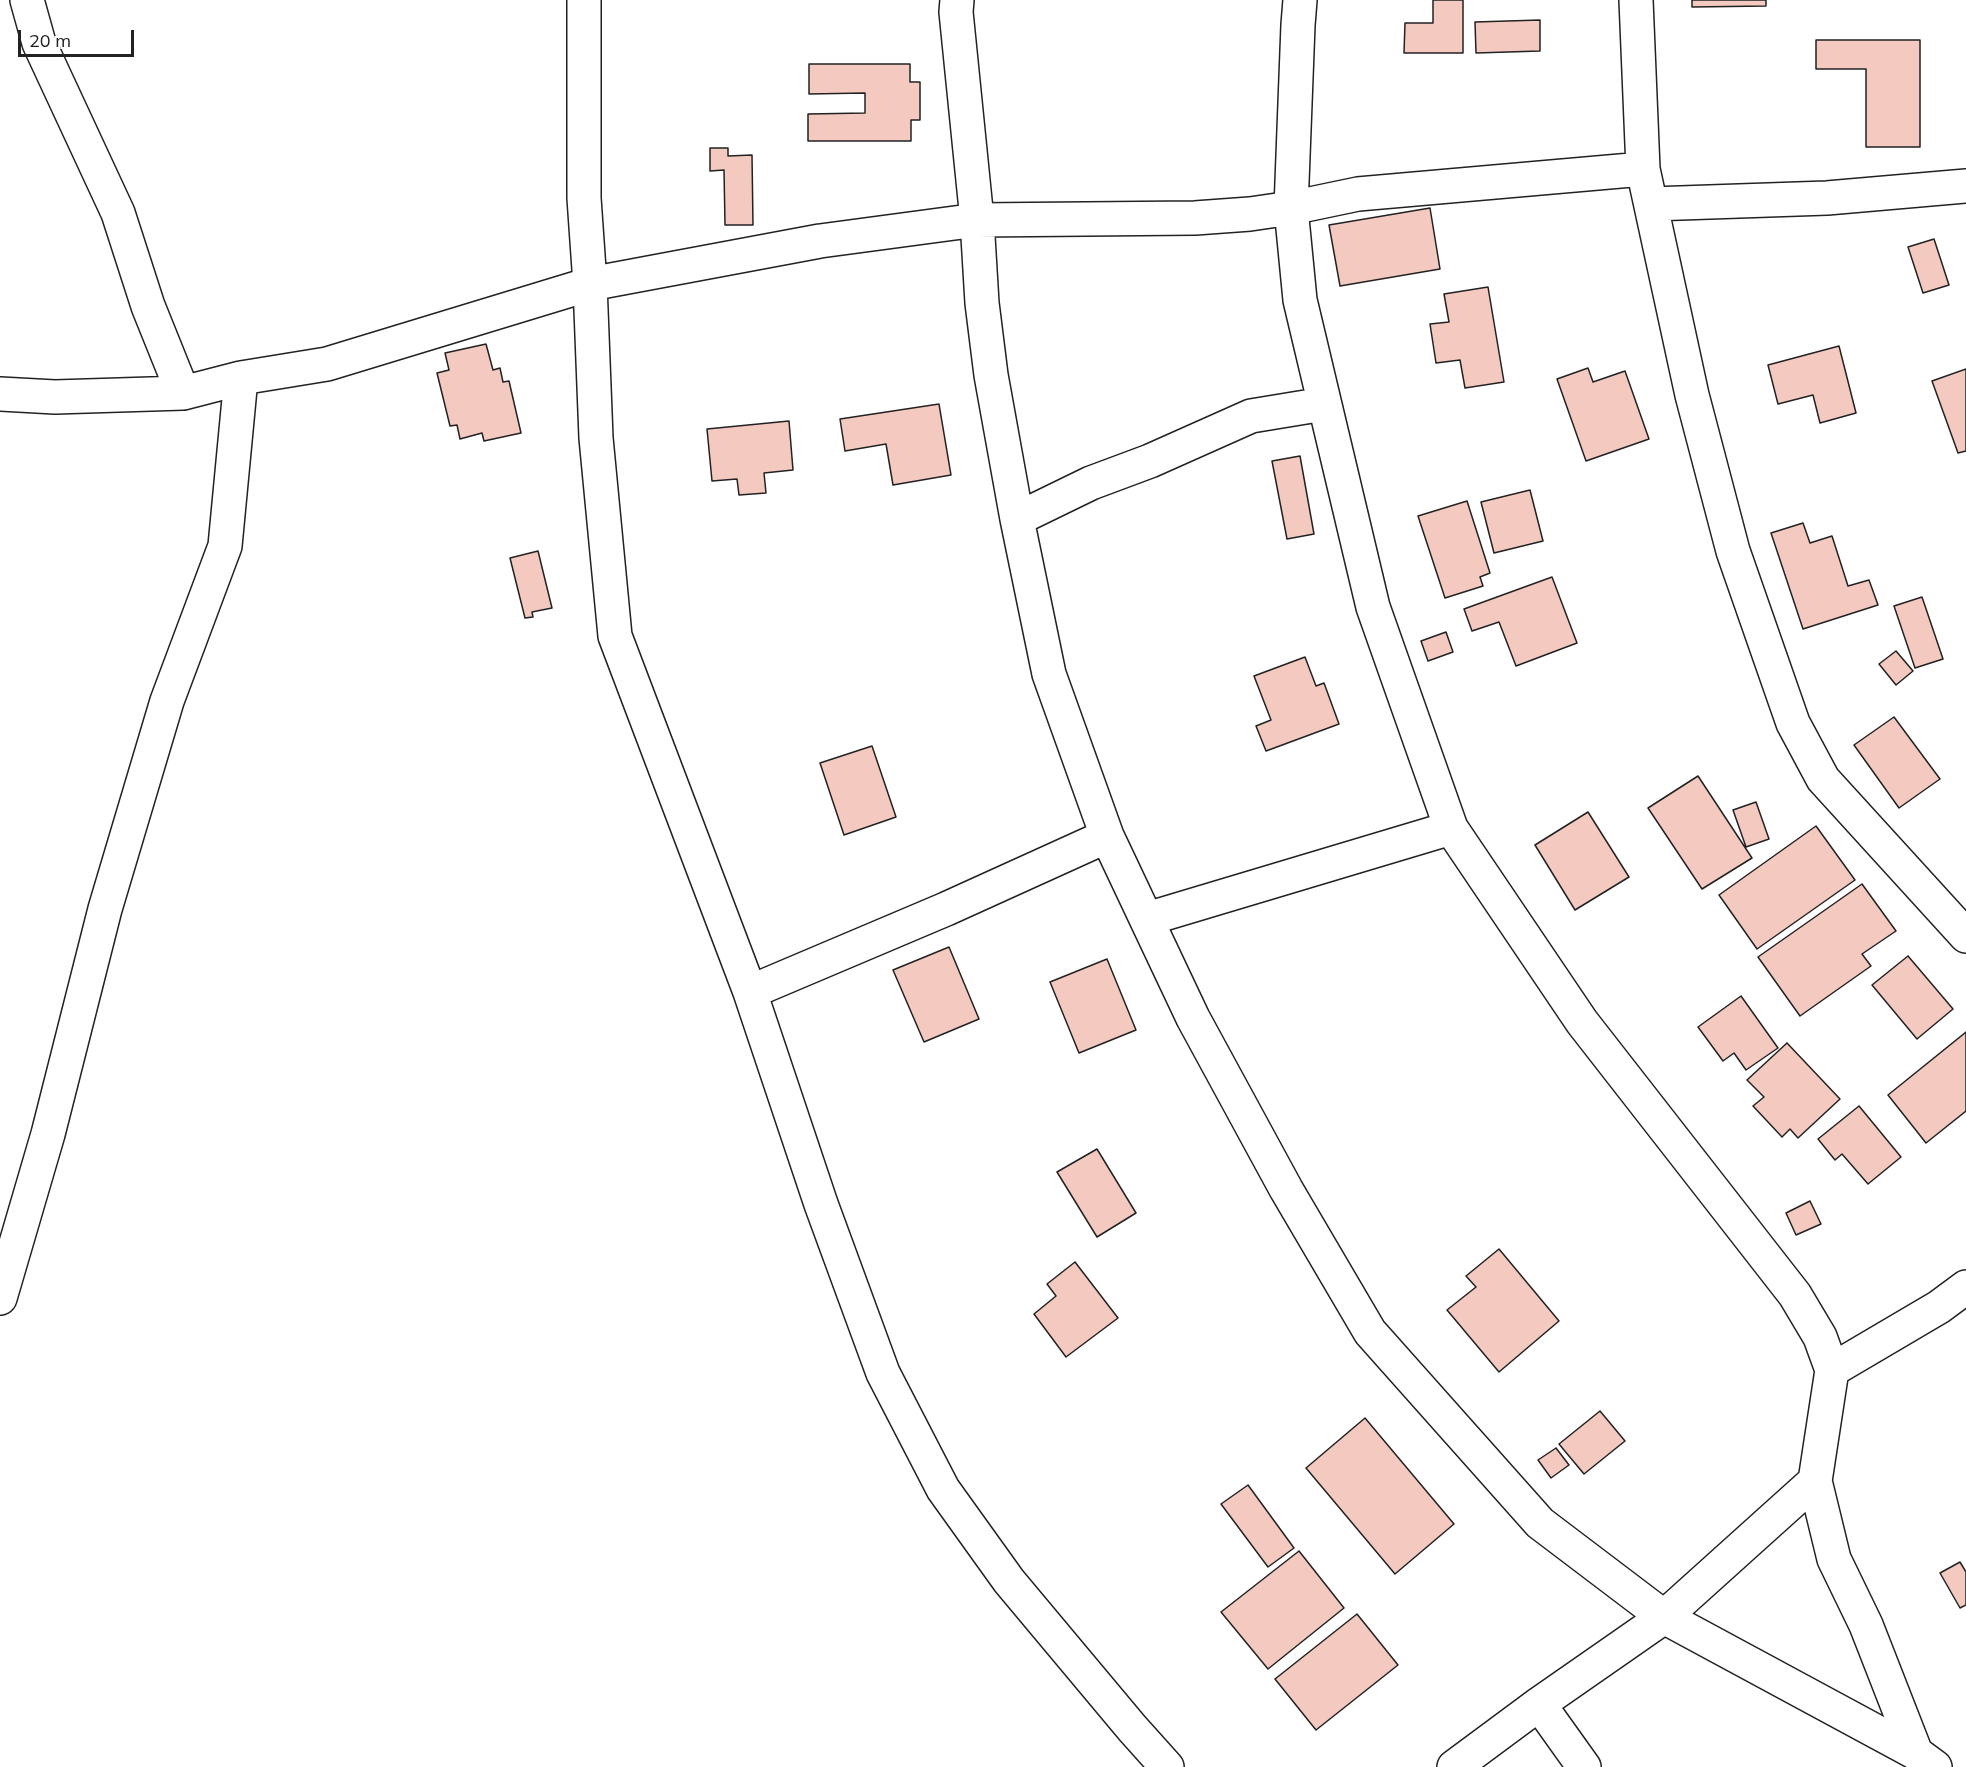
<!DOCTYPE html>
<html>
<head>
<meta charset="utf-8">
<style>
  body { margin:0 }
  #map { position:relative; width:1966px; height:1767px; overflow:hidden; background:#fff; font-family:Mulish,sans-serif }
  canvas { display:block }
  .scale { position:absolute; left:18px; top:30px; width:116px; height:27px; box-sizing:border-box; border:3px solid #222; border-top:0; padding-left:8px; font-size:18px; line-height:21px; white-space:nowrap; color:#222; -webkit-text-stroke:4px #fff; paint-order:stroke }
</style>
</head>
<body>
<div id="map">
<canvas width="1966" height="1767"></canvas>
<div class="scale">20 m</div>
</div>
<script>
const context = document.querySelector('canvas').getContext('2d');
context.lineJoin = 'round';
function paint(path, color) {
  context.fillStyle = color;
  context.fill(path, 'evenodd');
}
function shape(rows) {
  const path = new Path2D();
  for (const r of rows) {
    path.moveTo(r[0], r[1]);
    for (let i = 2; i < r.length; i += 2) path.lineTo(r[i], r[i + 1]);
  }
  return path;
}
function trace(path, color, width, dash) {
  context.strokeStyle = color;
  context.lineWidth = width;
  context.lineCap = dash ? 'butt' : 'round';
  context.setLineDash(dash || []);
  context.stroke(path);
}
const building = shape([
  [1433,0,1463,0,1463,53,1404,53,1405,23,1433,23,1433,0],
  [1692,0,1766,0,1766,6,1692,7,1692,0],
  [1540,20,1540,51,1476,53,1475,22,1540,20],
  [1816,40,1920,40,1920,147,1866,147,1866,69,1816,69,1816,40],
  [809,64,910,64,910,82,920,82,920,120,911,120,911,141,808,141,808,114,865,113,865,93,809,94,809,64],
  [710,148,728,148,728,156,752,155,753,225,725,225,724,170,710,171,710,148],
  [1430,208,1440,269,1340,286,1329,225,1430,208],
  [1934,239,1949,285,1923,293,1908,247,1934,239],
  [1488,287,1504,382,1465,388,1460,360,1436,363,1430,324,1449,322,1444,294,1488,287],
  [486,344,493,370,500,368,503,382,509,381,521,433,484,441,482,433,460,439,457,425,450,426,437,373,449,370,445,353,486,344],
  [1839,346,1856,413,1820,423,1813,395,1778,404,1768,365,1839,346],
  [1588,368,1593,382,1625,371,1649,439,1586,461,1557,379,1588,368],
  [1966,369,1966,451,1958,453,1932,381,1966,369],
  [939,404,951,475,893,485,886,444,845,451,840,419,939,404],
  [789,421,793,470,764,473,766,493,739,495,737,479,712,481,707,429,789,421],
  [1300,456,1314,534,1287,539,1272,461,1300,456],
  [1530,490,1543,541,1494,553,1481,502,1530,490],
  [1467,501,1490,573,1480,577,1483,586,1445,598,1418,516,1467,501],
  [1803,523,1810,543,1832,536,1848,586,1869,580,1878,605,1803,629,1771,533,1803,523],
  [538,551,552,608,532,612,533,617,525,618,510,558,538,551],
  [1552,577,1577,643,1516,666,1499,622,1472,631,1464,609,1552,577],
  [1922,597,1943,659,1915,668,1894,606,1922,597],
  [1446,632,1453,652,1428,661,1421,641,1446,632],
  [1896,651,1913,671,1896,685,1879,664,1896,651],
  [1305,657,1316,686,1324,683,1339,724,1266,751,1256,726,1271,720,1254,676,1305,657],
  [1894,717,1940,779,1899,808,1854,745,1894,717],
  [872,746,896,817,844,835,820,763,872,746],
  [1698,776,1752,858,1702,889,1648,808,1698,776],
  [1756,802,1769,839,1746,847,1733,810,1756,802],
  [1588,812,1629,877,1575,910,1535,845,1588,812],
  [1816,826,1855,880,1757,949,1719,895,1816,826],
  [1862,884,1896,931,1862,954,1871,966,1800,1016,1758,957,1862,884],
  [949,947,979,1019,924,1042,893,970,949,947],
  [1908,956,1953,1009,1917,1039,1872,985,1908,956],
  [1107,959,1136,1030,1079,1053,1050,982,1107,959],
  [1741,996,1778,1048,1746,1070,1734,1053,1723,1061,1698,1027,1741,996],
  [1966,1032,1966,1111,1926,1143,1888,1095,1966,1032],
  [1787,1043,1840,1099,1798,1138,1790,1129,1782,1137,1753,1106,1764,1097,1747,1080,1787,1043],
  [1859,1106,1901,1157,1868,1184,1842,1154,1835,1160,1818,1139,1859,1106],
  [1097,1149,1136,1213,1097,1237,1057,1172,1097,1149],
  [1810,1201,1821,1224,1796,1235,1786,1213,1810,1201],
  [1499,1249,1559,1321,1499,1372,1447,1310,1476,1287,1466,1276,1499,1249],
  [1075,1262,1118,1318,1066,1357,1034,1314,1056,1296,1047,1284,1075,1262],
  [1600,1411,1625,1441,1584,1474,1559,1444,1600,1411],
  [1365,1418,1454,1524,1395,1574,1306,1468,1365,1418],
  [1556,1448,1569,1465,1551,1478,1538,1460,1556,1448],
  [1248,1485,1294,1548,1268,1567,1221,1504,1248,1485],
  [1299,1551,1344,1608,1268,1669,1221,1612,1299,1551],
  [1960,1562,1966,1572,1966,1605,1960,1608,1940,1573,1960,1562],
  [1357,1614,1398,1665,1316,1730,1275,1679,1357,1614]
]);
const minor = shape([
  [27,0,39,43,118,213,148,306,183,393],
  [584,0,584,198,590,284,596,438,615,636,750,992,821,1204,883,1373,943,1489,1009,1581,1132,1728,1167,1767],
  [957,0,956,12,977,220,982,303,991,375,1017,519,1049,674,1107,836,1193,1018,1286,1189,1370,1332,1540,1523,1664,1617,1916,1753,1935,1767],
  [1300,0,1298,25,1291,208,1300,300,1373,607,1451,828,1582,1022,1795,1295,1820,1337,1832,1370,1815,1481,1834,1559,1866,1625,1916,1753,1922,1759],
  [1636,0,1643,169,1692,395,1733,551,1793,723,1823,779,1966,936],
  [1651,204,1827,198,1966,186],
  [0,394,55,397,183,393,241,378,327,364,590,284,820,241,977,220,1195,218,1250,214,1291,208,1358,194,1643,169],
  [1017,519,1091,483,1150,461,1251,416,1324,404],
  [1147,919,1451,828],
  [750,992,946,909,1107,836],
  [0,1298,48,1134,105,909,167,701,225,546,241,378],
  [1832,1370,1939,1307,1966,1287],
  [1539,1704,1584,1767],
  [1454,1767,1539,1704,1664,1617,1815,1481]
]);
paint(building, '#f3c9c0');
trace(building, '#222', 1.5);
trace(minor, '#222', 36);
trace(minor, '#fff', 33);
</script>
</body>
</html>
